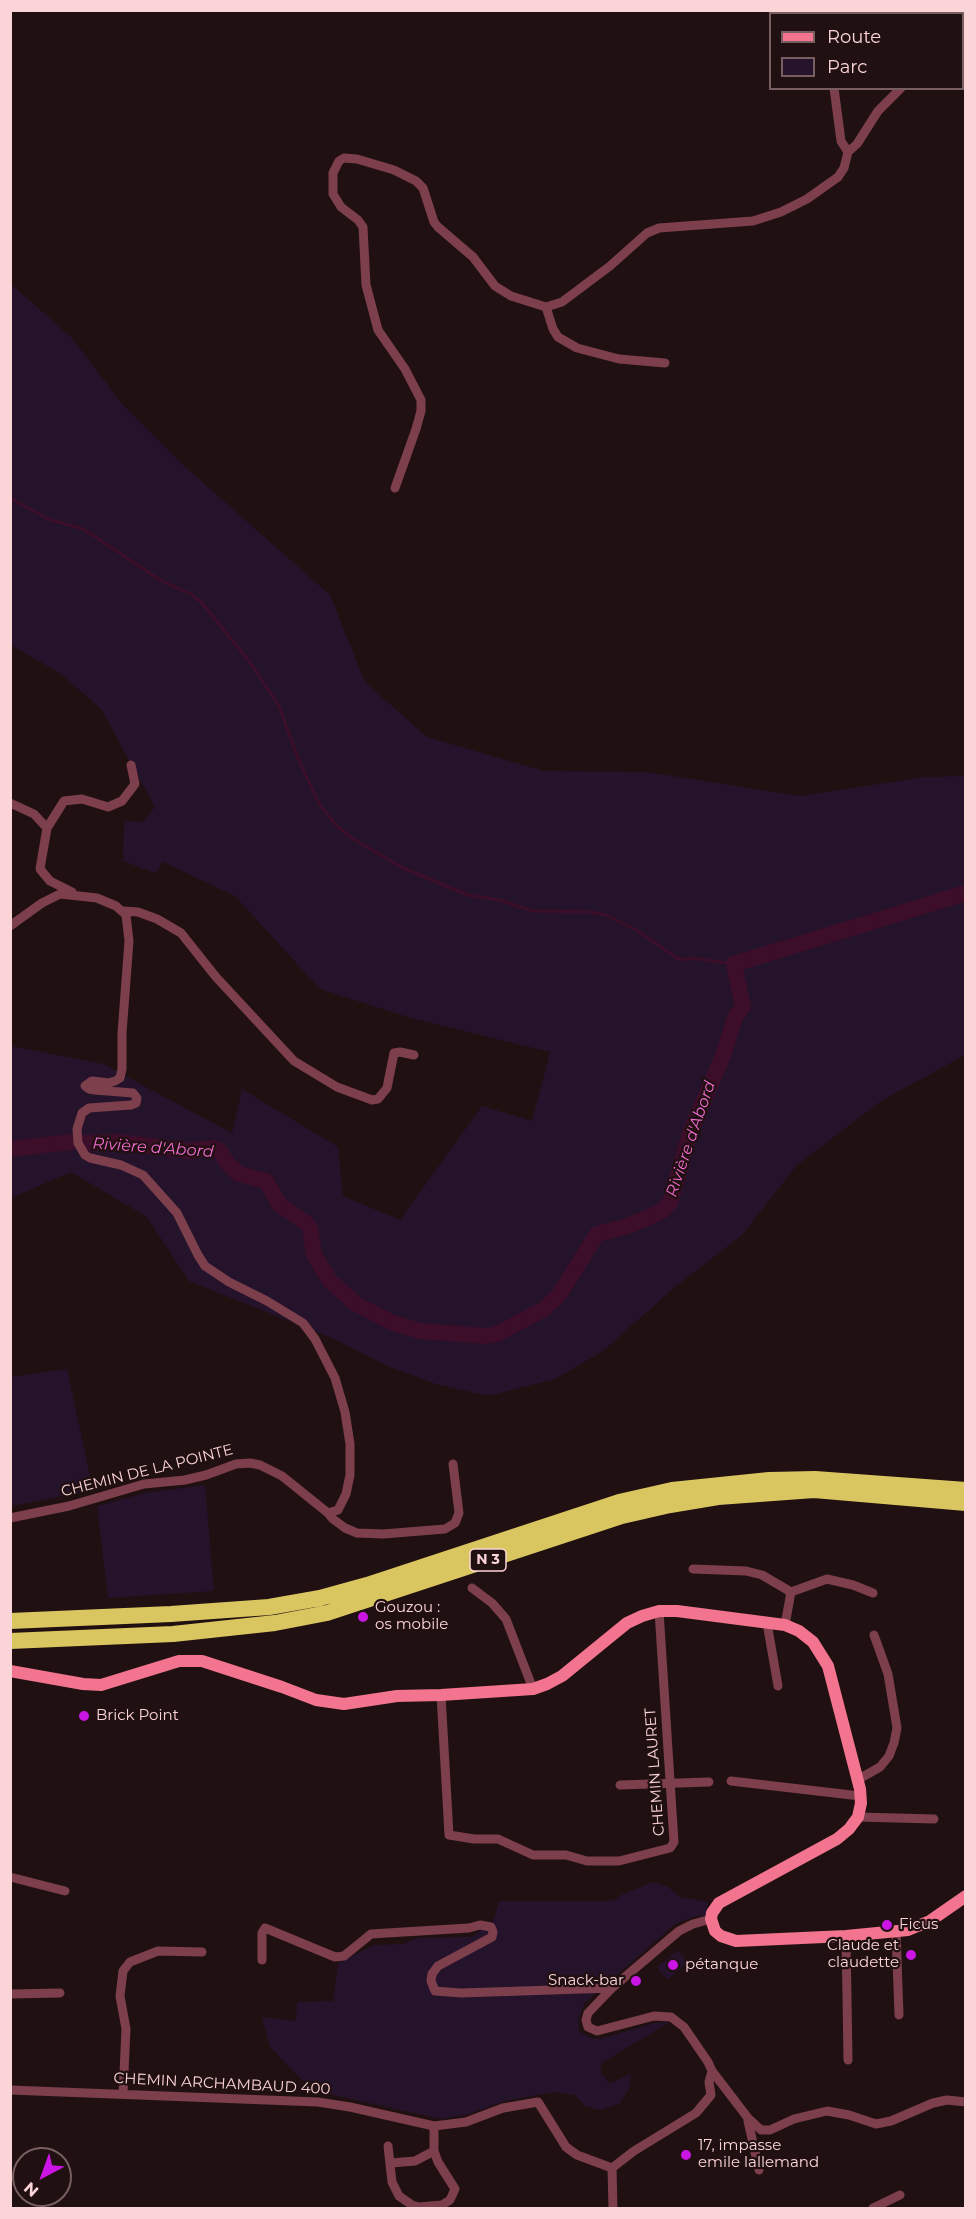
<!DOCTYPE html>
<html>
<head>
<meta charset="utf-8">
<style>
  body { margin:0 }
  #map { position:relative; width:976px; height:2219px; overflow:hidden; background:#211011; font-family:Montserrat,sans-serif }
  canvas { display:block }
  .frame { position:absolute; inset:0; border:12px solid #fbd4d8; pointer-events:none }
  .legend { position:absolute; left:769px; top:12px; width:195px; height:78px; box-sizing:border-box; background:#211011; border:2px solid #785e61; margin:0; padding:8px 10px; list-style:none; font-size:18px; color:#fbd4d8 }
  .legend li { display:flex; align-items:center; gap:12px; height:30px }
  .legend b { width:30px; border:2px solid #785e61 }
  .north { position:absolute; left:12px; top:2147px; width:60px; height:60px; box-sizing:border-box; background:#211011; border:2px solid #785e61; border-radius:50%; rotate:221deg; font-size:16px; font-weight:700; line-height:24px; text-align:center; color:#fbd4d8 }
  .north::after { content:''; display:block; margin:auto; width:21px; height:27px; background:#cb15e5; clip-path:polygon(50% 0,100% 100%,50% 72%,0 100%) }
</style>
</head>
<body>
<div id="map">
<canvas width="976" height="2219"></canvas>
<div class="frame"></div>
<ul class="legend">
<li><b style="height:8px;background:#f2748e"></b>Route</li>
<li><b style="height:16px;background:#24132b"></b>Parc</li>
</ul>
<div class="north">N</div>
</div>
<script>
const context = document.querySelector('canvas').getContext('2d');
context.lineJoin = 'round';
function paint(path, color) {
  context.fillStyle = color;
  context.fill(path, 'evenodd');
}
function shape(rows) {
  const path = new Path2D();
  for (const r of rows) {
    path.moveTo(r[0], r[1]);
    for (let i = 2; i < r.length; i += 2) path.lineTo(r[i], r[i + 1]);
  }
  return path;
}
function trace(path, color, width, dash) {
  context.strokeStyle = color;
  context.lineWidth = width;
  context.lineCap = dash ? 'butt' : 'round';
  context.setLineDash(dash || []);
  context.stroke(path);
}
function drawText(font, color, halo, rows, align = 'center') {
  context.font = font + ' Montserrat,sans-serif';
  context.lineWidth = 4.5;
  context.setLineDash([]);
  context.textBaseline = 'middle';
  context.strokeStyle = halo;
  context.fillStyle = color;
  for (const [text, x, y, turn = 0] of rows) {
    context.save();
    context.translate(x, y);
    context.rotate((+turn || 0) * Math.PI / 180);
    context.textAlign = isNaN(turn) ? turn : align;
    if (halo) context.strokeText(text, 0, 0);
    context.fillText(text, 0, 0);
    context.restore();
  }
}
const green = shape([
  [11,284,71,337,123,405,182,464,330,595,365,682,427,737,544,771,647,772,800,796,925,777,965,776,965,1055,881,1101,797,1165,742,1235,675,1287,603,1351,555,1379,488,1396,436,1384,387,1366,332,1338,189,1281,147,1217,71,1172,11,1198,11,1046,103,1064,232,1133,242,1089,338,1147,343,1196,400,1220,482,1106,532,1121,550,1052,411,1018,320,989,235,896,163,862,155,873,123,861,124,821,142,822,155,807,101,709,61,674,11,645],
  [67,1369,93,1490,11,1506,11,1377],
  [205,1485,214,1591,108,1598,97,1506,145,1493],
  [652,1882,668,1887,680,1897,708,1902,707,1915,693,1917,675,1924,584,2004,578,2021,579,2031,590,2038,600,2039,654,2023,670,2022,602,2063,600,2072,610,2084,631,2073,629,2089,619,2104,600,2110,585,2106,575,2095,554,2092,505,2101,469,2114,441,2119,324,2093,301,2079,270,2047,262,2017,296,2021,297,2002,333,2001,338,1963,374,1945,403,1944,416,1938,472,1937,494,1920,499,1901,613,1901,619,1896],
  [678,1950,688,1962,667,1980,657,1967]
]);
const stream = shape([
  [10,498,48,519,83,529,162,581,191,594,202,603,249,661,279,706,298,758,319,804,338,827,353,839,403,868,468,895,499,900,533,911,591,912,606,915,636,930,680,960,692,958,734,964]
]);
const river = shape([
  [85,1143,119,1142,189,1151,213,1148,219,1150,228,1164,239,1174,266,1181,279,1204,306,1223,310,1228,314,1254,322,1268,330,1281,356,1304,393,1323,420,1331,486,1336,497,1334,544,1309,559,1295,597,1234,625,1227,647,1218,662,1211,670,1203,690,1133,724,1053,735,1017,743,1007,734,964,966,893],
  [10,1149,71,1142]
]);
const minor = shape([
  [828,14,828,10],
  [937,14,938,10],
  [962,17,966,22],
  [834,88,841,141,848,152,857,144,878,111,901,88],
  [546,307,553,329,558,337,577,348,619,359,665,363],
  [395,488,416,429,421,411,421,400,405,369,378,330,366,285,363,227,358,220,341,207,333,194,333,173,339,161,344,158,357,159,394,170,416,181,423,188,434,222,438,227,473,257,495,286,511,296,546,307,562,302,610,266,647,233,659,228,753,221,781,212,807,199,838,177,844,168,848,152],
  [10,803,34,814,47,828,40,869,50,881,72,892],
  [47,828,64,801,82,799,108,807,122,801,135,784,131,765],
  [123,911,138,912,157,919,181,933,216,977,294,1061,337,1087,372,1100,378,1099,387,1088,394,1053,400,1052,414,1055],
  [10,926,42,903,60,894,97,898,116,906,126,915,129,941,122,1033,122,1069,120,1078,115,1081,109,1083,92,1081,85,1086,89,1089,95,1090,133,1093,137,1098,136,1103,131,1105,89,1108,82,1113,77,1129,78,1143,85,1155,90,1158,121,1165,143,1175,177,1213,198,1255,205,1266,229,1282,267,1301,303,1323,315,1339,335,1378,345,1412,350,1444,350,1475,346,1494,338,1510,328,1513],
  [10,1518,69,1506,144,1484,185,1480,206,1475,236,1464,250,1463,260,1465,282,1476,328,1513,333,1519,345,1528,357,1533,383,1534,445,1529,455,1523,459,1513,453,1464],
  [693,1569,746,1571,762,1575,791,1592,827,1579,853,1585,873,1593],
  [472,1588,492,1603,506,1619,533,1689],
  [767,1623,778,1686],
  [785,1625,791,1592],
  [441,1695,449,1835,474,1839,498,1839,533,1855,566,1855,587,1861,619,1861,670,1848,674,1842,659,1611],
  [857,1780,880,1767,889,1756,894,1743,897,1728,888,1674,874,1635],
  [731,1781,860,1796],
  [620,1785,709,1782],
  [858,1817,934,1819],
  [10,1877,65,1891],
  [896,1931,899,2015],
  [846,1936,848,2060],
  [262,1960,262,1933,265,1928,335,1957,344,1956,371,1934,469,1928,480,1925,491,1927,493,1932,492,1937,438,1966,432,1974,431,1981,435,1991,461,1993,612,1988],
  [10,1994,60,1993],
  [712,2071,748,2118,761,2130,770,2130,794,2119,827,2111,849,2115,876,2124,891,2121,933,2103,947,2100,966,2102],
  [10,2090,318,2102,350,2107,434,2126,466,2122,503,2108,538,2102,566,2147,577,2155,612,2168],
  [123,2094,126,2029,120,1996,123,1971,130,1962,158,1951,202,1952],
  [748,2121,759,2170],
  [388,2146,392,2182,399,2196,412,2205,419,2207,442,2205,450,2200,455,2189,438,2162,434,2151,434,2126],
  [391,2163,415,2161,434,2151],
  [612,2168,634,2151,696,2113,711,2095,709,2082,712,2071,708,2062,684,2027,671,2017,654,2016,597,2031,588,2027,586,2020,588,2013,612,1988,679,1931,693,1924,711,1919],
  [612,2168,613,2208],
  [873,2208,900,2195]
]);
const secondary = shape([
  [10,1671,83,1684,101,1685,179,1661,202,1661,282,1687,316,1700,344,1704,397,1696,441,1695,533,1689,547,1684,562,1676,627,1623,642,1616,659,1611,677,1611,785,1625,799,1631,813,1642,828,1666,860,1789,861,1803,858,1817,849,1829,837,1839,719,1903,712,1913,711,1919,715,1931,721,1936,736,1941,846,1936,908,1930,930,1921,966,1896]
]);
const trunk = shape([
  [10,1621,171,1614,269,1607,320,1598,367,1585,619,1502,672,1490,769,1480,815,1479,966,1490],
  [10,1641,173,1634,275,1623,327,1613,622,1516,670,1505,718,1497,814,1490,966,1503]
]);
const markers = [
  [363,1617,6,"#cb15e5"],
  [84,1716,6,"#cb15e5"],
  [887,1925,6,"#cb15e5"],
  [911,1955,6,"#cb15e5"],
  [673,1965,6,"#cb15e5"],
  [636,1981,6,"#cb15e5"],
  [686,2155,6,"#cb15e5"]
];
const shields = [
  [488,1560,36]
];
const shieldNames = [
  ["N 3",488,1560]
];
const streetNames = [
  ["CHEMIN DE LA POINTE",147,1471,-14],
  ["CHEMIN LAURET",655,1772,-94],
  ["CHEMIN ARCHAMBAUD 400",222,2084,3]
];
const poiNames = [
  ["Gouzou :",375,1608],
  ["os mobile",375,1625],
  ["Brick Point",96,1716],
  ["Ficus",899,1925],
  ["Claude et",899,1946,"right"],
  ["claudette",899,1963,"right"],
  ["pétanque",685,1965],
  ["Snack-bar",624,1981,"right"],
  ["17, impasse",698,2146],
  ["emile lallemand",698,2163]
];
const waterNames = [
  ["Rivière d'Abord",691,1139,-71],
  ["Rivière d'Abord",153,1148,4]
];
paint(green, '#24132b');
trace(stream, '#3c0e29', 3);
trace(river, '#3c0e29', 16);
trace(minor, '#7c3f4b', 9);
trace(secondary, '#f2748e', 12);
trace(trunk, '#dac660', 16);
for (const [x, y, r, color] of markers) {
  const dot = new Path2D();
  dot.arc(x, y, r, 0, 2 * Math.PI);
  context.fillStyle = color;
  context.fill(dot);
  trace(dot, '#211011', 2);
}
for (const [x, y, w] of shields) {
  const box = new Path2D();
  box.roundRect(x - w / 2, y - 11, w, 22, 4.5);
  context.fillStyle = '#211011';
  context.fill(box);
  trace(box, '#fbd4d8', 1.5);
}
drawText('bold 14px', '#fbd4d8', null, shieldNames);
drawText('15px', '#fbd4d8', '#211011', streetNames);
drawText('15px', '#fbd4d8', '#211011', poiNames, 'left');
drawText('italic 16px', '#f16cd2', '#211011', waterNames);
</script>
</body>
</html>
